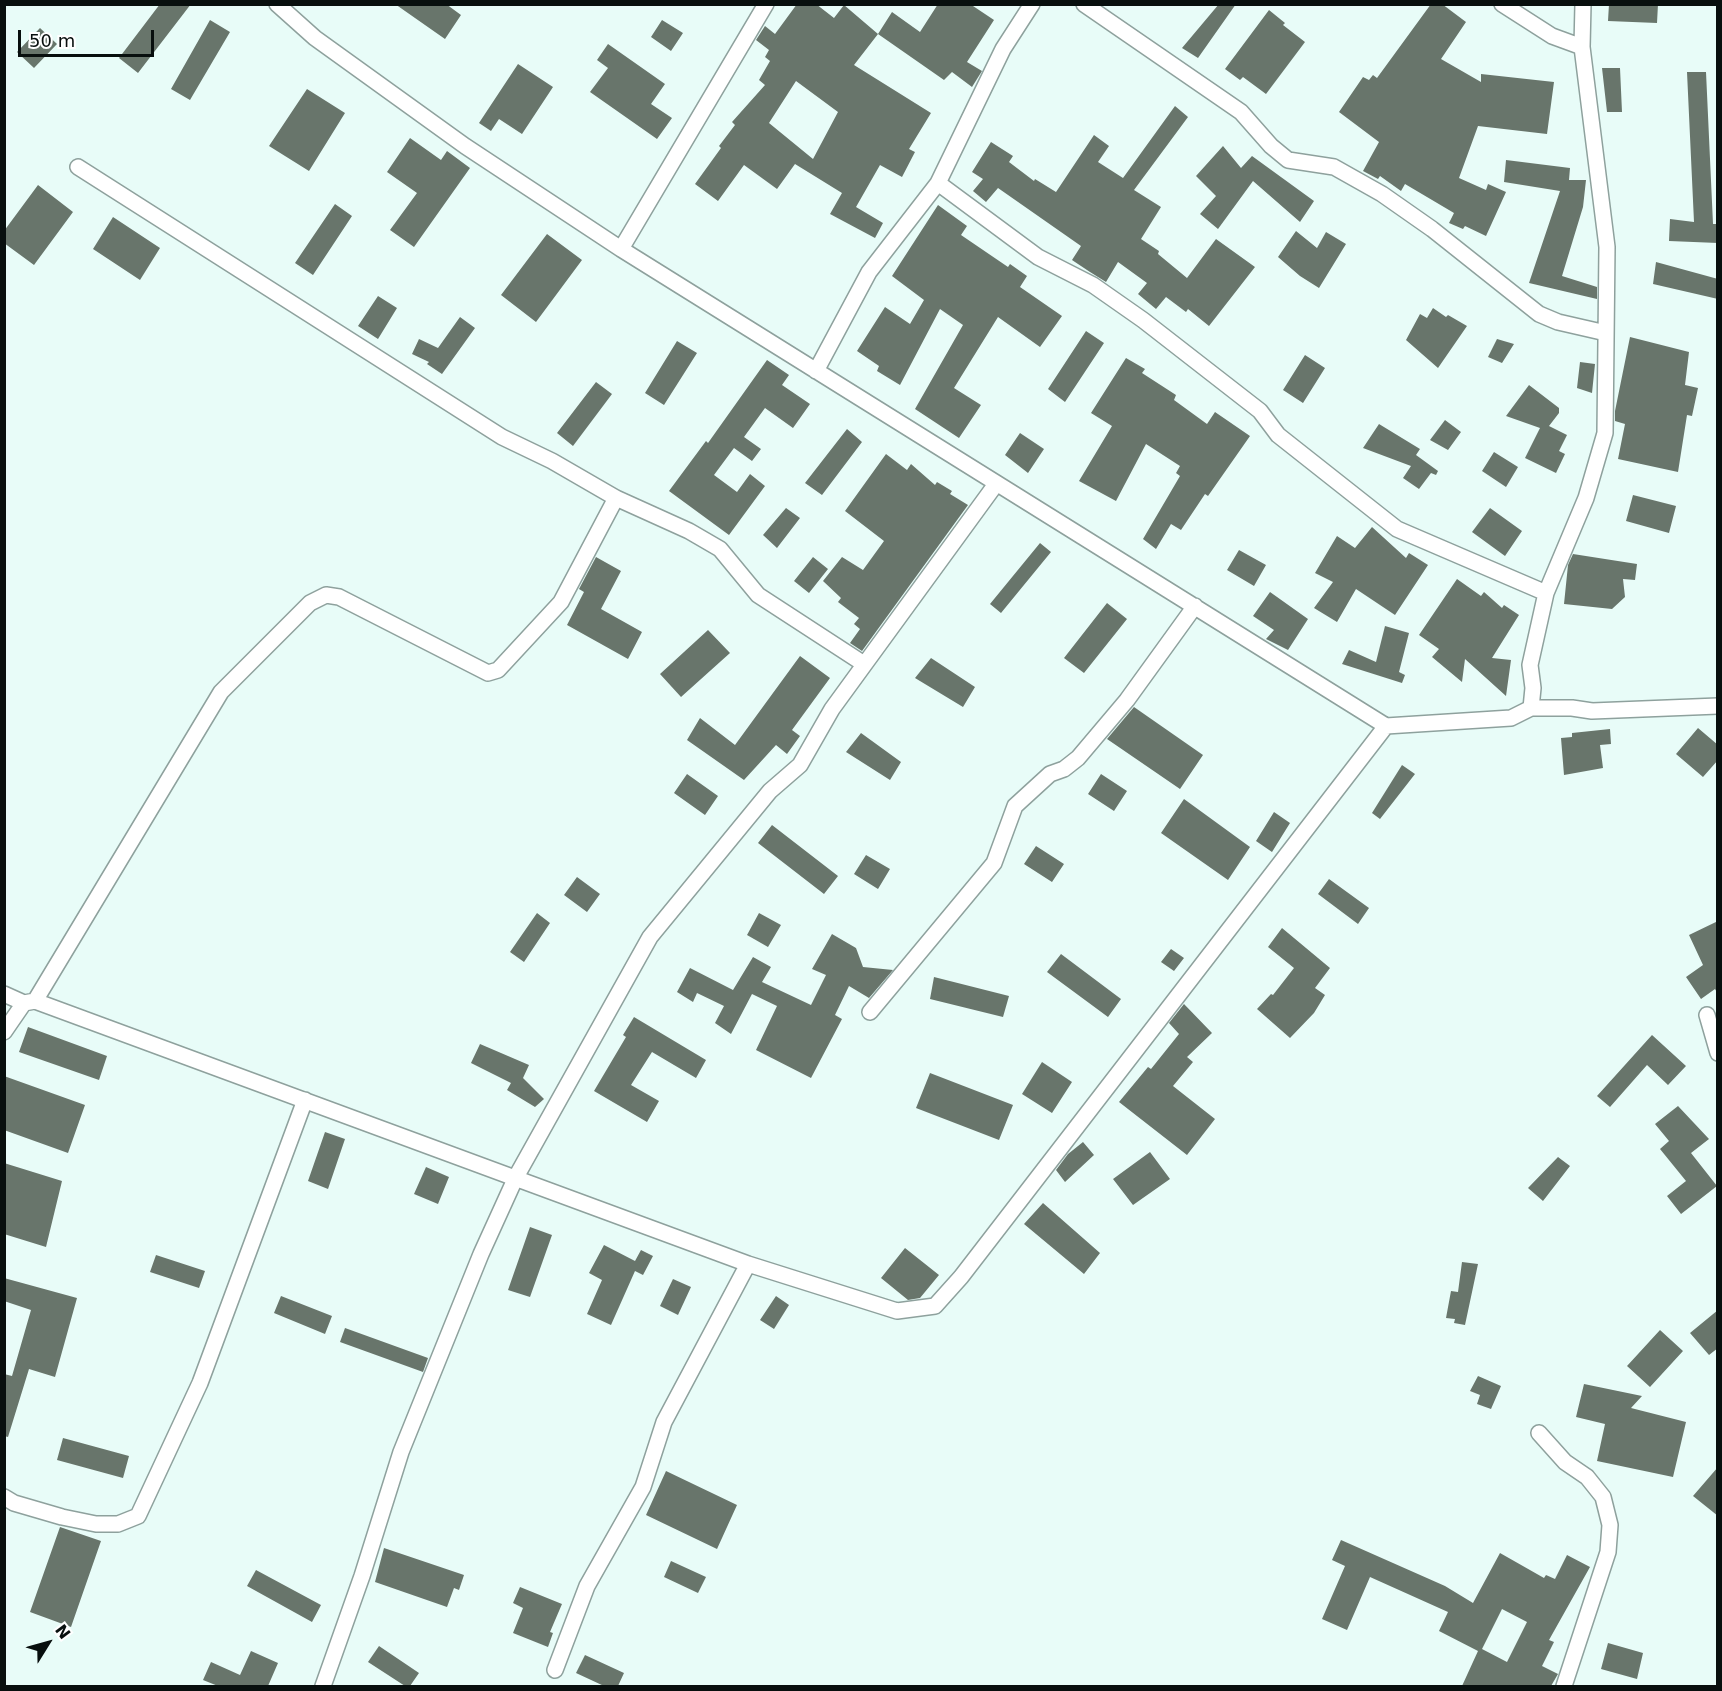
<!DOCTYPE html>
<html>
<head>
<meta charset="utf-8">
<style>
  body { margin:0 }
  #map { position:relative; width:1722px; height:1691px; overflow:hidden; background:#e8fcf8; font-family:"DejaVu Sans",sans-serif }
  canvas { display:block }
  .frame { position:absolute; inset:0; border:6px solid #080f0e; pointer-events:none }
  .north { position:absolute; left:18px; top:1613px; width:60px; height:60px; -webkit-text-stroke:4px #fff; paint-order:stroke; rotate:53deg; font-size:16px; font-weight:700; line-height:24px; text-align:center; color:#080f0e }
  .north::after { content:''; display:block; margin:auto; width:21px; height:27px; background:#080f0e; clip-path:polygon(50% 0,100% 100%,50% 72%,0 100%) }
  .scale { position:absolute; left:18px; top:30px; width:136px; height:27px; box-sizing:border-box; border:3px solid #080f0e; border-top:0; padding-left:8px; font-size:18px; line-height:21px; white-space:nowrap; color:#080f0e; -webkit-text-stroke:4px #fff; paint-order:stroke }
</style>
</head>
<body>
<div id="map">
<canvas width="1722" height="1691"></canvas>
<div class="frame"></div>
<div class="north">N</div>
<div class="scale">50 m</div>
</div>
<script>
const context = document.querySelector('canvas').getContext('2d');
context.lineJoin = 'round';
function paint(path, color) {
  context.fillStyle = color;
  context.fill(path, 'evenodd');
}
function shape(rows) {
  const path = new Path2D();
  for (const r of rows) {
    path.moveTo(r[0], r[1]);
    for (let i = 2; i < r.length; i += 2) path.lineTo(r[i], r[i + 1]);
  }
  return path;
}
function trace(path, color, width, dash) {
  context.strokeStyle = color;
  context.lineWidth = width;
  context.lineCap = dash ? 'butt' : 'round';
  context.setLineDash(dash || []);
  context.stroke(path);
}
const building = shape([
  [160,4,191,4,138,73,119,58],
  [395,4,446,4,461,15,445,39],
  [797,4,816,4,834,18,844,5,878,34,854,65,931,113,909,149,915,152,902,177,880,165,856,207,883,223,875,238,830,214,842,193,795,164,777,189,744,165,718,201,695,184,721,148,719,146,735,125,732,122,765,85,759,80,770,61,765,57,769,50,756,40,765,26,775,34],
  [796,81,838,112,813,159,769,123],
  [938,4,970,4,994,20,967,62,982,71,972,87,952,72,944,80,878,34,892,12,920,32],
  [1219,4,1236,4,1198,58,1182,48],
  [1431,4,1442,4,1466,22,1441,59,1481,82,1481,74,1554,82,1547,134,1478,126,1459,178,1486,190,1488,184,1506,192,1486,236,1465,226,1463,229,1449,223,1454,213,1405,184,1401,191,1380,176,1378,179,1363,171,1379,142,1339,112,1363,77,1369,80,1373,75,1377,78],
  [1609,4,1658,4,1657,23,1608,21],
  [1269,10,1285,23,1283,25,1305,42,1266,94,1243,77,1240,80,1225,69],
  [210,20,230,32,190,100,171,89],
  [662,20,683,33,671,51,651,37],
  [40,28,57,44,34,68,17,52],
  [608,44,665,84,651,104,672,118,657,139,590,92,608,68,597,60],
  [518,64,553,87,522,134,499,119,491,131,479,123],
  [1602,68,1620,68,1622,112,1607,112],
  [1687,72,1706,72,1713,224,1718,224,1718,243,1669,241,1670,219,1694,222],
  [307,89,345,113,309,171,269,146],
  [1175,106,1188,117,1134,190,1161,207,1141,239,1159,251,1158,254,1187,278,1216,239,1255,267,1209,326,1188,309,1186,312,1166,297,1156,309,1138,294,1147,283,1118,262,1106,282,1090,272,1072,260,1081,246,998,188,986,202,973,191,983,179,972,172,991,142,1013,156,1009,162,1034,181,1035,179,1056,192,1094,135,1109,146,1098,162,1123,178],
  [410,138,441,160,447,151,470,168,414,247,390,230,417,193,387,172],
  [1223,146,1241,168,1252,156,1314,201,1300,222,1253,181,1218,229,1200,214,1216,196,1196,176],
  [1506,160,1570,168,1569,180,1586,180,1583,207,1562,276,1597,287,1597,299,1529,283,1560,191,1504,182],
  [38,185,73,212,34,265,4,243,4,231],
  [335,204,352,216,313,275,295,263],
  [938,205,967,226,961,235,1008,267,1010,264,1027,276,1020,287,1062,316,1040,347,998,317,954,388,981,405,959,438,915,409,963,325,940,309,900,385,877,371,879,366,857,351,885,307,910,324,924,300,892,276],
  [113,217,160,248,140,280,93,249],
  [1296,231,1317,248,1326,232,1346,244,1319,288,1300,276,1278,257],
  [547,234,582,260,536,322,501,295],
  [1656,262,1718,279,1718,299,1653,284],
  [378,296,397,308,378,339,358,326],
  [1433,308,1446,317,1448,315,1467,326,1438,368,1406,340,1420,314,1427,318],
  [460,317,475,328,442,374,427,364,429,362,412,354,419,339,438,348],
  [1086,331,1104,343,1065,402,1048,389],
  [1630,337,1689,352,1685,385,1698,388,1692,416,1687,415,1678,472,1618,459,1625,424,1615,421,1615,411],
  [1497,339,1514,344,1502,363,1488,357],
  [677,341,697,353,664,405,645,393],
  [1305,355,1325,368,1303,403,1283,390],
  [1126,358,1145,369,1142,373,1176,395,1174,400,1207,424,1215,412,1250,436,1208,496,1205,494,1181,530,1171,524,1156,549,1143,539,1180,476,1176,473,1180,466,1146,444,1116,501,1079,481,1112,426,1091,413],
  [767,360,789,375,782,385,810,404,793,428,765,408,744,437,761,449,752,461,734,448,714,475,737,492,750,474,765,486,729,535,669,491,706,441,708,443],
  [1580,362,1595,364,1592,393,1577,388],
  [596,382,612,394,573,446,557,433],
  [1529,385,1559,408,1559,413,1549,426,1567,435,1559,451,1565,454,1556,473,1525,458,1540,428,1506,416],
  [1445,420,1461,432,1448,450,1430,440],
  [1379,424,1420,449,1416,455,1438,471,1436,475,1431,473,1419,489,1403,478,1411,466,1363,448],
  [847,429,862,442,822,495,805,483],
  [1020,433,1044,449,1028,473,1005,455],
  [1494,452,1518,467,1506,487,1482,471],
  [886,454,907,470,911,464,935,485,937,482,952,491,950,494,968,505,862,651,850,643,860,629,854,624,859,618,838,602,841,598,823,581,842,557,863,570,884,541,845,511],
  [1633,495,1676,506,1669,533,1626,521],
  [786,508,800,518,777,548,763,535],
  [1490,508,1522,531,1505,556,1472,532],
  [1372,527,1406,558,1409,553,1428,565,1395,615,1356,589,1337,622,1314,608,1333,582,1315,573,1337,536,1355,548],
  [1040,543,1051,552,1001,613,990,604],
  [1239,550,1266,565,1254,586,1227,570],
  [1573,554,1637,564,1635,580,1623,579,1625,597,1612,609,1564,604,1568,565],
  [596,557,621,571,601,609,642,632,628,659,567,625,584,592,579,589],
  [813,557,828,569,809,593,794,581],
  [1457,579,1481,596,1484,592,1502,608,1504,605,1519,615,1492,658,1511,660,1506,696,1465,659,1462,682,1432,657,1439,649,1419,635],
  [1270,592,1308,619,1288,650,1266,639,1274,630,1253,616],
  [1107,603,1127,619,1084,673,1064,658],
  [1385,626,1409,633,1399,672,1405,675,1402,683,1342,664,1349,650,1376,662],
  [708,630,730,653,681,697,660,674],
  [800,656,830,678,792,730,800,736,787,754,776,745,744,780,687,740,700,718,735,745],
  [931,658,975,687,963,707,915,678],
  [1134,707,1203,755,1180,789,1107,739],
  [1698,728,1718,745,1718,760,1703,777,1676,754],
  [1610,729,1611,744,1600,745,1603,768,1564,775,1561,738,1572,737,1572,733],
  [861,733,901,762,890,780,846,752],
  [1402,765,1415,774,1380,819,1372,813],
  [687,774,718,796,705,815,674,793],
  [1101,774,1127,791,1114,811,1088,794],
  [1184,799,1250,847,1228,880,1161,833],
  [1274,812,1290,823,1272,852,1256,841],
  [772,825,838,876,824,894,758,843],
  [1036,846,1064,864,1052,882,1024,864],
  [866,855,890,869,878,889,854,874],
  [577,877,600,894,587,912,564,895],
  [1329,879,1369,908,1358,924,1318,894],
  [537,913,550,923,524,962,510,952],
  [759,913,781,925,768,947,747,935],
  [1718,921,1718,994,1715,989,1701,999,1686,977,1703,965,1689,935],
  [1282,928,1330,968,1315,988,1325,995,1314,1013,1290,1038,1257,1009,1271,994,1273,995,1294,968,1268,947],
  [832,934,856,948,863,967,893,970,869,998,849,986,835,1015,842,1019,811,1078,756,1050,777,1006,752,994,731,1034,715,1023,724,1006,697,993,693,1002,677,992,690,968,733,990,753,957,771,967,762,982,811,1005,826,975,812,969],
  [1171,949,1184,958,1174,971,1161,962],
  [1061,954,1121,999,1108,1017,1047,972],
  [934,977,1009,996,1003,1017,930,999],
  [1184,1004,1212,1033,1187,1057,1193,1062,1173,1086,1215,1119,1187,1155,1119,1102,1148,1067,1151,1069,1179,1034,1169,1023],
  [634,1017,706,1060,696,1078,652,1052,631,1085,659,1101,647,1122,594,1091,626,1037,623,1035],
  [28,1027,107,1056,99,1080,19,1052],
  [1652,1035,1686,1066,1668,1085,1647,1065,1610,1107,1597,1096],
  [480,1044,529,1065,523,1078,544,1099,535,1107,507,1090,511,1083,471,1063],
  [1042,1062,1072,1082,1052,1113,1022,1094],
  [930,1073,1013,1105,999,1140,916,1108],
  [4,1076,85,1105,68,1153,4,1130],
  [1678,1106,1709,1139,1691,1153,1717,1186,1681,1214,1667,1196,1686,1181,1660,1149,1669,1141,1655,1124],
  [325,1132,345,1139,328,1189,308,1181],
  [1083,1142,1094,1155,1065,1182,1056,1170,1068,1154],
  [1150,1152,1170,1179,1133,1205,1113,1179],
  [1558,1157,1570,1166,1543,1201,1528,1188],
  [4,1163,62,1181,46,1247,4,1234],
  [426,1167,449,1177,438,1204,414,1194],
  [1043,1203,1100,1253,1084,1274,1024,1224],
  [530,1227,552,1235,530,1297,508,1290],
  [604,1245,635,1261,641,1250,653,1256,643,1275,635,1271,611,1325,587,1314,602,1280,589,1273],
  [905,1248,939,1275,920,1298,908,1300,881,1278],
  [156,1255,205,1271,199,1288,150,1272],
  [1462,1262,1478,1264,1465,1325,1454,1323,1455,1319,1446,1318,1451,1291,1458,1292],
  [4,1278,77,1298,55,1377,29,1369,8,1437,4,1436,4,1374,12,1376,31,1310,4,1301],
  [673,1279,691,1287,678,1315,660,1306],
  [281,1296,332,1316,325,1334,274,1313],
  [776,1296,789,1305,774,1329,760,1320],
  [1718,1310,1718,1348,1709,1355,1690,1333],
  [345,1328,428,1358,423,1372,340,1342],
  [1660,1330,1683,1351,1650,1387,1627,1366],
  [1478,1376,1501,1386,1491,1409,1477,1404,1480,1395,1470,1391],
  [1584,1384,1642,1396,1631,1408,1686,1422,1673,1477,1597,1461,1605,1424,1576,1417],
  [63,1438,129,1456,123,1478,57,1460],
  [1718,1467,1718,1516,1693,1496],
  [666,1471,737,1505,717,1549,646,1515],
  [60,1527,101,1541,71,1627,30,1612],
  [1341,1540,1445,1586,1473,1603,1500,1553,1544,1578,1546,1575,1555,1579,1567,1555,1590,1567,1549,1640,1554,1642,1542,1666,1558,1674,1551,1686,1462,1686,1478,1651,1439,1631,1448,1612,1370,1577,1347,1630,1322,1619,1345,1566,1332,1560],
  [1502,1609,1527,1622,1507,1662,1482,1649],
  [384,1548,464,1575,459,1590,454,1588,447,1607,375,1582],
  [671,1561,706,1577,698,1593,664,1577],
  [256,1570,321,1605,312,1622,247,1586],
  [520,1587,562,1604,550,1632,553,1633,548,1647,513,1633,523,1608,513,1603],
  [1608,1643,1643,1653,1637,1679,1601,1669],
  [379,1646,419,1673,410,1686,405,1686,368,1662],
  [251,1651,278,1663,268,1686,218,1686,203,1680,211,1662,240,1675],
  [585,1655,624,1673,618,1686,604,1686,576,1673]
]);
const street = shape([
  [277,4,315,38,465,146,621,249,1386,726,1511,718,1531,708],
  [1084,4,1241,112,1271,146,1288,160,1334,167,1382,194,1432,229,1539,314,1558,322,1606,333],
  [1502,4,1552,36,1582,47],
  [1583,4,1582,47,1607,247,1605,433,1586,498,1546,593,1530,665,1533,688,1531,708,1572,708,1592,711,1718,706],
  [78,167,502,437,552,461,616,498,689,531,720,549,758,595,864,664],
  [938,183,1038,257,1093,285,1143,320,1260,411,1278,435,1397,529,1546,593],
  [621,249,766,4],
  [816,371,869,272,938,183,1003,49,1032,4],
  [4,994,24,1003],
  [35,1001,221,692,310,603,326,595,339,597,488,673,498,670,561,602,616,498],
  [870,1012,994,863,1015,806,1050,774,1064,769,1078,758,1127,700,1195,606],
  [1707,1015,1718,1053],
  [4,1032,24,1003,35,1001,748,1264,897,1311,935,1306,961,1277,1386,726],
  [1539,1433,1565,1462,1587,1477,1603,1497,1610,1525,1608,1552,1564,1686],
  [4,1497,14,1503,62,1517,96,1524,118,1524,138,1516,200,1383,305,1100],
  [555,1670,587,1586,643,1487,664,1422,748,1264],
  [323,1686,362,1576,401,1452,481,1254,516,1177,650,937,770,791,800,765,832,709,996,484]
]);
paint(building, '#68756b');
trace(street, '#8ea19d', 18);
trace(street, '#fff', 15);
</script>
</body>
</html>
